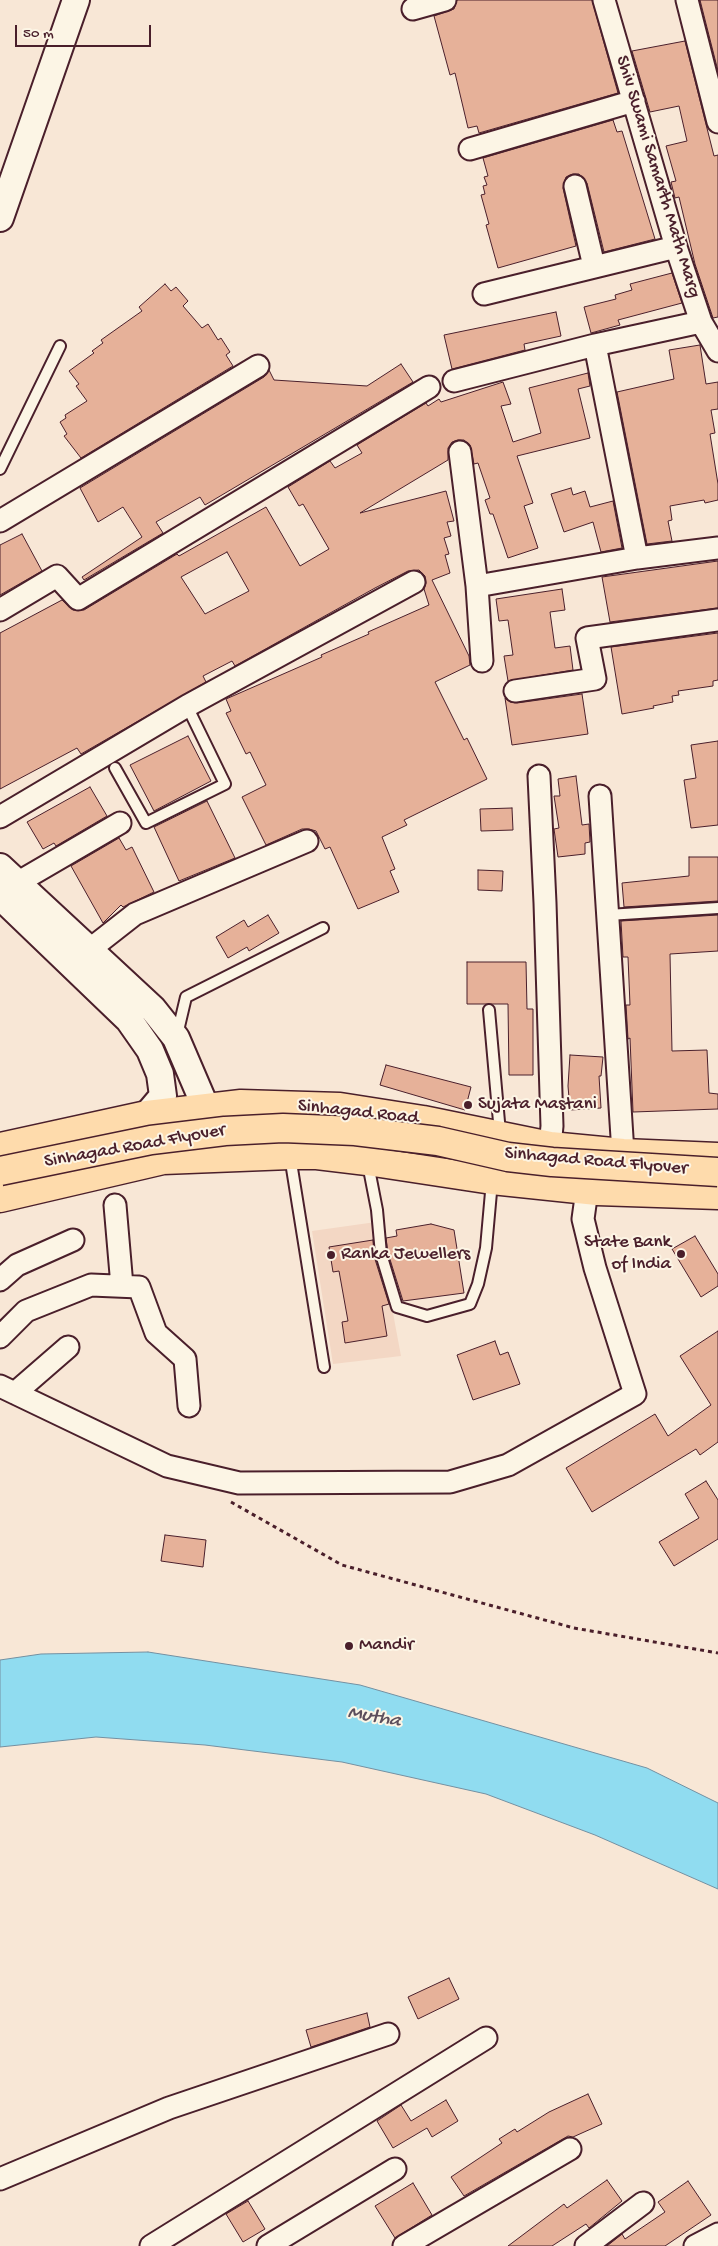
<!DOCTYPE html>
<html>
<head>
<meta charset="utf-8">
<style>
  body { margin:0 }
  #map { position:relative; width:718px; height:2246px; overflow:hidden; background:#f8e7d6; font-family:"Gochi Hand",sans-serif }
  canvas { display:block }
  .scale { position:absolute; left:15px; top:25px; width:136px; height:22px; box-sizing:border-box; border:2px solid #4a1f2b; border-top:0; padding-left:6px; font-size:15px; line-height:18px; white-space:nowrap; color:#4a1f2b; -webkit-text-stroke:4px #fcf5e5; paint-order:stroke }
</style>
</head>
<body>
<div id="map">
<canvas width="718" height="2246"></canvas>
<div class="scale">50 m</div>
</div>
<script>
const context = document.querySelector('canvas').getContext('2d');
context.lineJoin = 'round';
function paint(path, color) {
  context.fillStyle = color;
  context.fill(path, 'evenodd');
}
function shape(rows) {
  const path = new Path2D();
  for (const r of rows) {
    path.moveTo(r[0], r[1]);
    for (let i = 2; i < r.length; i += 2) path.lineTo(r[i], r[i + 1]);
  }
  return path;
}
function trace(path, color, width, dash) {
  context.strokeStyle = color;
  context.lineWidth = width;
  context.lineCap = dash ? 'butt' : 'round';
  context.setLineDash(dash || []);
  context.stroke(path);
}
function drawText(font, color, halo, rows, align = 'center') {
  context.font = font + ' "Gochi Hand",sans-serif';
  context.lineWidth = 4;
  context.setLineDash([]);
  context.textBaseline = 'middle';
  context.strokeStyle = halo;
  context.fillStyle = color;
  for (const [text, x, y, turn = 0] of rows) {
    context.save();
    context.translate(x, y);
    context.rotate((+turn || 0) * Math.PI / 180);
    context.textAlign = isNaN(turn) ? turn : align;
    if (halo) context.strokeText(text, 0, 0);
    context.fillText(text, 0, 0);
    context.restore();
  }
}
const built = shape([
  [376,1222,401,1356,333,1364,312,1231]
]);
const water = shape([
  [148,1652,360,1685,647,1768,718,1803,718,1889,595,1835,486,1794,342,1762,205,1745,96,1737,0,1747,0,1660,41,1654,148,1652]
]);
const building = shape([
  [457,0,592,0,618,93,479,133,477,126,468,128,455,73,450,75,434,16,454,9,457,0],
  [700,0,718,0,718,71,700,0],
  [685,41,714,156,718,155,718,317,713,318,695,264,679,197,675,198,671,182,676,181,666,146,687,141,679,106,650,112,632,51,685,41],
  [613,120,617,132,622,131,655,239,604,252,587,183,579,174,573,174,566,177,563,188,576,246,498,268,486,225,489,224,481,195,485,194,483,186,487,185,484,177,488,176,483,158,613,120],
  [672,273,682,303,618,320,620,325,591,333,584,307,616,299,615,295,632,290,630,284,672,273],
  [165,284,171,291,176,287,188,301,183,306,202,328,208,324,218,340,221,338,230,352,226,355,233,366,81,458,64,436,67,434,60,422,66,418,65,415,87,401,76,386,79,384,69,371,94,353,92,351,103,343,101,340,142,311,139,307,165,284],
  [556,312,561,336,524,344,525,350,452,369,444,335,556,312],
  [700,345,706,384,718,382,718,409,711,410,715,433,710,434,718,484,718,500,705,503,704,500,670,506,672,520,668,521,672,541,647,544,617,392,674,379,669,350,700,345],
  [401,364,413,382,205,505,200,497,156,522,163,533,84,580,82,577,142,537,123,507,98,522,80,488,264,377,269,370,274,380,367,386,401,364],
  [588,373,590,386,578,389,590,438,517,456,533,503,524,506,538,548,508,558,493,514,490,514,485,500,490,498,478,463,474,464,470,445,464,440,458,440,452,442,448,448,448,460,360,513,446,491,454,521,447,522,451,536,444,538,449,554,445,555,450,573,432,580,469,656,470,665,435,682,464,740,467,738,487,779,404,820,407,825,382,837,395,869,390,871,399,892,358,909,330,847,325,849,316,831,309,829,302,829,266,845,242,797,266,785,250,752,246,754,226,713,231,711,226,699,322,657,321,655,369,634,368,632,429,605,424,589,426,583,425,576,419,570,408,571,375,588,235,666,232,661,203,676,206,682,81,754,77,748,0,789,0,633,62,600,73,610,84,610,177,554,179,556,266,507,300,566,329,549,303,504,299,506,288,487,330,461,335,468,362,453,357,445,426,403,428,406,439,399,441,402,503,382,511,404,501,406,513,442,541,433,529,388,588,373],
  [227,552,249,591,205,614,181,577,227,552],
  [571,488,573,495,585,491,590,507,613,501,622,548,601,552,593,522,564,532,551,494,571,488],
  [22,534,42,571,0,595,0,545,22,534],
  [718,561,718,608,610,622,602,577,718,561],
  [562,589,565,610,550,612,555,648,570,646,573,670,508,681,504,656,513,655,508,620,499,621,496,599,562,589],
  [718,633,718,680,713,681,713,686,678,691,679,695,672,696,673,702,653,706,654,708,622,714,611,647,718,633],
  [582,694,588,734,512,745,505,698,510,702,517,703,582,694],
  [188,736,211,781,154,811,130,765,188,736],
  [718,741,718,825,691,828,684,780,696,778,691,745,718,741],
  [576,776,582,825,589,824,590,842,585,843,585,854,558,857,554,829,559,828,554,796,560,796,558,779,576,776],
  [90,787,107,816,56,846,54,843,43,849,27,822,90,787],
  [207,801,235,858,179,881,154,827,207,801],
  [512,808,513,830,481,831,480,809,512,808],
  [119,838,126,850,132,847,154,892,123,907,121,905,103,923,71,866,119,838],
  [689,857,718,857,718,901,624,907,622,883,689,876,689,857],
  [478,870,503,871,502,891,478,890,478,870],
  [268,915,279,933,249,951,247,947,228,958,216,937,244,920,248,927,268,915],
  [718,915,718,951,670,954,672,1051,707,1050,709,1093,718,1094,718,1109,633,1112,630,1038,628,1039,626,1005,630,1005,628,957,623,957,621,921,718,915],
  [467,962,526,962,527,1009,533,1009,533,1075,509,1075,508,1004,467,1004,467,962],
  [570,1055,603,1057,601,1076,599,1076,601,1108,570,1110,568,1086,570,1055],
  [386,1065,471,1087,465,1110,380,1085,386,1065],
  [431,1224,454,1230,464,1293,403,1301,388,1253,386,1238,397,1236,396,1230,431,1224],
  [695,1236,718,1274,718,1286,701,1297,672,1249,695,1236],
  [373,1240,374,1256,389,1304,382,1306,387,1336,345,1343,342,1322,348,1321,339,1271,333,1272,329,1247,373,1240],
  [718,1331,718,1442,700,1455,696,1449,592,1512,566,1468,655,1414,668,1436,711,1405,680,1356,718,1331],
  [495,1341,500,1355,508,1352,520,1384,473,1400,457,1355,495,1341],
  [706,1481,718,1500,718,1539,674,1566,659,1542,699,1518,685,1494,706,1481],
  [165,1535,206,1540,203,1567,161,1561,165,1535],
  [449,1978,459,1999,418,2019,408,1997,449,1978],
  [367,2013,370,2027,311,2047,306,2030,367,2013],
  [588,2094,602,2124,573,2137,568,2136,464,2196,451,2177,502,2143,499,2139,515,2129,517,2132,549,2112,588,2094],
  [446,2100,458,2121,432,2137,427,2128,393,2148,377,2121,401,2105,411,2121,446,2100],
  [607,2180,622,2201,589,2228,586,2224,552,2246,508,2246,564,2204,567,2208,607,2180],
  [688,2181,711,2215,665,2246,607,2246,622,2234,625,2239,665,2212,658,2202,688,2181],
  [413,2183,432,2215,395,2238,375,2206,413,2183],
  [248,2201,265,2229,243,2242,226,2214,248,2201]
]);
const path = shape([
  [231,1502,342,1565,574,1628,718,1653]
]);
const service = shape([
  [0,469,60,346],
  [115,768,146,823,225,784,187,706],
  [608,915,718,908],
  [489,1010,500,1133],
  [177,1035,186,997,323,928],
  [290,1156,324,1367],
  [368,1164,377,1210,381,1254,397,1307,427,1316,470,1304,478,1284,486,1248,492,1181]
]);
const minor = shape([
  [604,0,676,247,701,322,718,351],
  [687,0,718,122],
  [413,9,445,0],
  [470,149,634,101],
  [575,186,594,266],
  [484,294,676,247],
  [595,345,637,558],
  [454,381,595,345,701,322],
  [460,452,477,586,482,661],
  [0,521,258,366],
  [477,586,637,558,718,548],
  [0,610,57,576,78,599,429,387],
  [515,691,595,679,587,638,718,620],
  [539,776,545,903,552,1126,550,1146],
  [600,796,623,1153],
  [0,817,187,706,414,582],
  [6,894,17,883,120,823],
  [89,950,135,914,307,841],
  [115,1205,122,1286],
  [0,1280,17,1265,73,1240],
  [0,1337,26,1311,91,1285,139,1287,156,1333,185,1359,189,1406],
  [0,1386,167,1466,239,1483,450,1482,508,1465,635,1394,595,1268,583,1219,587,1190],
  [15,1393,68,1347],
  [0,2179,169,2108,388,2034],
  [151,2246,486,2038],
  [268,2246,395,2169],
  [404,2246,570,2149],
  [586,2246,643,2203],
  [695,2246,718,2234]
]);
const tertiary = shape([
  [0,218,76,0],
  [0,867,153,1009,176,1038,206,1108,197,1129],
  [0,896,129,1020,150,1050,160,1074,163,1096,147,1115]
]);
const primary = shape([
  [0,1147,147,1115,241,1104,340,1107,423,1120,550,1146,623,1153,718,1157],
  [0,1198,163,1160,290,1155,317,1155,367,1161,492,1180,597,1191,718,1195]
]);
const primaryBridge = shape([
  [0,1171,151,1140,225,1131,283,1128,355,1131,438,1141,508,1157,552,1162,718,1172]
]);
const markers = [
  [468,1105,5,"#4a1f2b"],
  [681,1254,5,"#4a1f2b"],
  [331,1255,5,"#4a1f2b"],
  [349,1646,5,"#4a1f2b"]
];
const streetNames = [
  ["Shiv Swami Samarth Math Marg",657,177,73],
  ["Sinhagad Road",358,1113,6],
  ["Sinhagad Road Flyover",135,1147,-10],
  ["Sinhagad Road Flyover",596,1162,5]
];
const poiNames = [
  ["Sujata Mastani",478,1105],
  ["State Bank",671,1243,"right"],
  ["of India",671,1265,"right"],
  ["Ranka Jewellers",341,1255],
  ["Mandir",359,1646]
];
const waterNames = [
  ["Mutha",374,1718,10]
];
paint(built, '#f3d7c4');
paint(water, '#90dcf0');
trace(water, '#7490a1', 1);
paint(building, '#e6b199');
trace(building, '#4a1f2b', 1);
trace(service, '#4a1f2b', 14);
trace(minor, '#4a1f2b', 25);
trace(tertiary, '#4a1f2b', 30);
trace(primary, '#4a1f2b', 31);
trace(path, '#4a1f2b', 3, [4, 4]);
trace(service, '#fcf5e5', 10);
trace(minor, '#fcf5e5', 21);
trace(tertiary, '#fcf5e5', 26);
trace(primary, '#fedbac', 28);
trace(primaryBridge, '#4a1f2b', 31, []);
trace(primaryBridge, '#fedbac', 28);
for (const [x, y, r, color] of markers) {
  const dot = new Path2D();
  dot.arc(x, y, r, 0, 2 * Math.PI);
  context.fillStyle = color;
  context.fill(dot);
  trace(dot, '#fcf5e5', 2);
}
drawText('19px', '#4a1f2b', '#fcf5e5', streetNames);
drawText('19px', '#4a1f2b', '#fcf5e5', poiNames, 'left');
drawText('italic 20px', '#5c4e5c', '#fcf5e5', waterNames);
</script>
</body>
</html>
